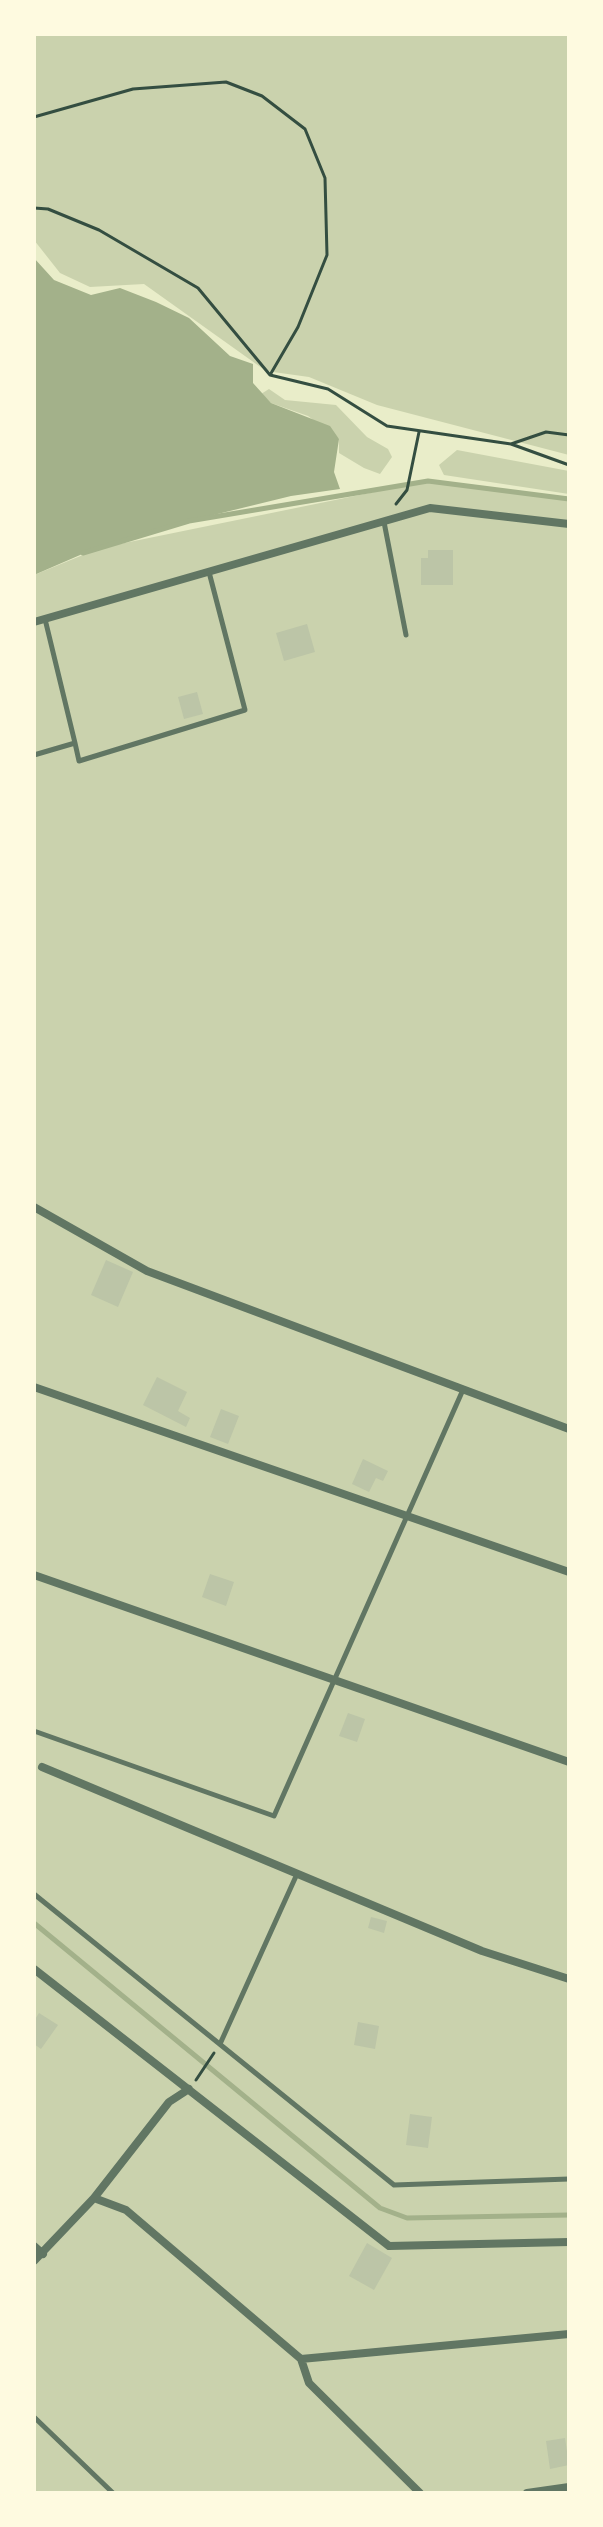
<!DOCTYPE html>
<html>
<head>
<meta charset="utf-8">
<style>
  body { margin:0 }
  #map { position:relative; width:603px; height:2527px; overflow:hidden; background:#e9edc9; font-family:Arial,sans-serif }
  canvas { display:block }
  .frame { position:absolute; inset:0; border:36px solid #fefae0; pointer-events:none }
</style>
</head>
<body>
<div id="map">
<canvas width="603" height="2527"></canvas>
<div class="frame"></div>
</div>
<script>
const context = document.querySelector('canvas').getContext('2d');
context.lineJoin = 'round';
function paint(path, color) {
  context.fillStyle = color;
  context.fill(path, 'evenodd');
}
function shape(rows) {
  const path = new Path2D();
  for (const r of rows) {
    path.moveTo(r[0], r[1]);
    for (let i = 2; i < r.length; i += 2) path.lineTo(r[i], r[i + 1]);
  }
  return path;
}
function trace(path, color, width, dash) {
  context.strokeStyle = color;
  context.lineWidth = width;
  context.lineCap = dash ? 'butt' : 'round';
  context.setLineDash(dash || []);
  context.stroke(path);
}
const green = shape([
  [34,34,569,34,569,455,377,405,309,377,266,371,144,284,90,287,60,273,34,240],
  [269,389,285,400,336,405,367,437,388,449,392,457,380,474,364,468,339,453,339,439,308,416,271,403,261,394],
  [457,450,569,471,569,494,444,475,439,465],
  [428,481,569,499,569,2493,34,2493,34,575,100,548]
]);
const water = shape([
  [34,258,54,280,91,295,120,288,156,302,189,318,230,356,253,364,253,383,271,403,330,426,339,439,334,472,340,489,291,496,189,521,87,552,34,575]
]);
const stream = shape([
  [83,553,189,521,428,481,569,499],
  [34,1923,380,2208,407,2218,569,2215]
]);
const building = shape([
  [428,550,453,550,453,585,421,585,421,558,428,558],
  [307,624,315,652,284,661,276,633],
  [197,692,203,714,184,719,178,697],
  [106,1260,133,1272,118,1307,91,1295],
  [157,1377,187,1392,178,1411,190,1418,186,1427,143,1405],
  [221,1409,239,1416,228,1444,210,1437],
  [363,1459,388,1471,383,1481,376,1478,369,1492,352,1484],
  [210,1574,234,1582,226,1606,202,1597],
  [348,1713,365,1719,357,1742,339,1736],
  [371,1917,387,1921,384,1933,368,1928],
  [39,2013,58,2025,41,2049,34,2044,34,2021],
  [358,2022,379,2026,375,2049,354,2045],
  [410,2114,432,2117,428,2148,406,2145],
  [367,2243,392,2258,374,2290,349,2276],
  [565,2438,569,2465,550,2469,546,2441]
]);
const path = shape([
  [34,117,133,89,226,82,262,96,305,129,325,178,327,255,298,327,270,375],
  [34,208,48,209,99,230,198,288,270,375,328,389,387,426,511,444,569,465],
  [511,444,546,432,569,435],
  [396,504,407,490,419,432],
  [196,2080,214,2053]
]);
const service = shape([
  [384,522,406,635],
  [45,619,75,743],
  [34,755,75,743,79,761,245,710,209,572],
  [34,1731,274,1816,462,1392],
  [34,1894,394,2185,569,2179],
  [220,2044,297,1874],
  [34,2417,113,2493]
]);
const minor = shape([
  [34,622,430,508,569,524],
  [34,1207,147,1271,569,1429],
  [34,1387,569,1572],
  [34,1575,569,1762],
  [42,1767,482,1951,569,1979],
  [34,1969,389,2246,569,2242],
  [94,2198,169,2102,189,2089],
  [34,2246,43,2254],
  [34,2261,94,2198,126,2210,301,2359,569,2334],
  [301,2359,309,2383,420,2493],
  [527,2493,569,2487]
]);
paint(green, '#cad2ad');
paint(water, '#a3b18a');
trace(stream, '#a3b18a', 5);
paint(building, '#bcc5a7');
trace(path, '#344e41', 3);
trace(service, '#617663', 5);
trace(minor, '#617663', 8);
</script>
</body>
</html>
